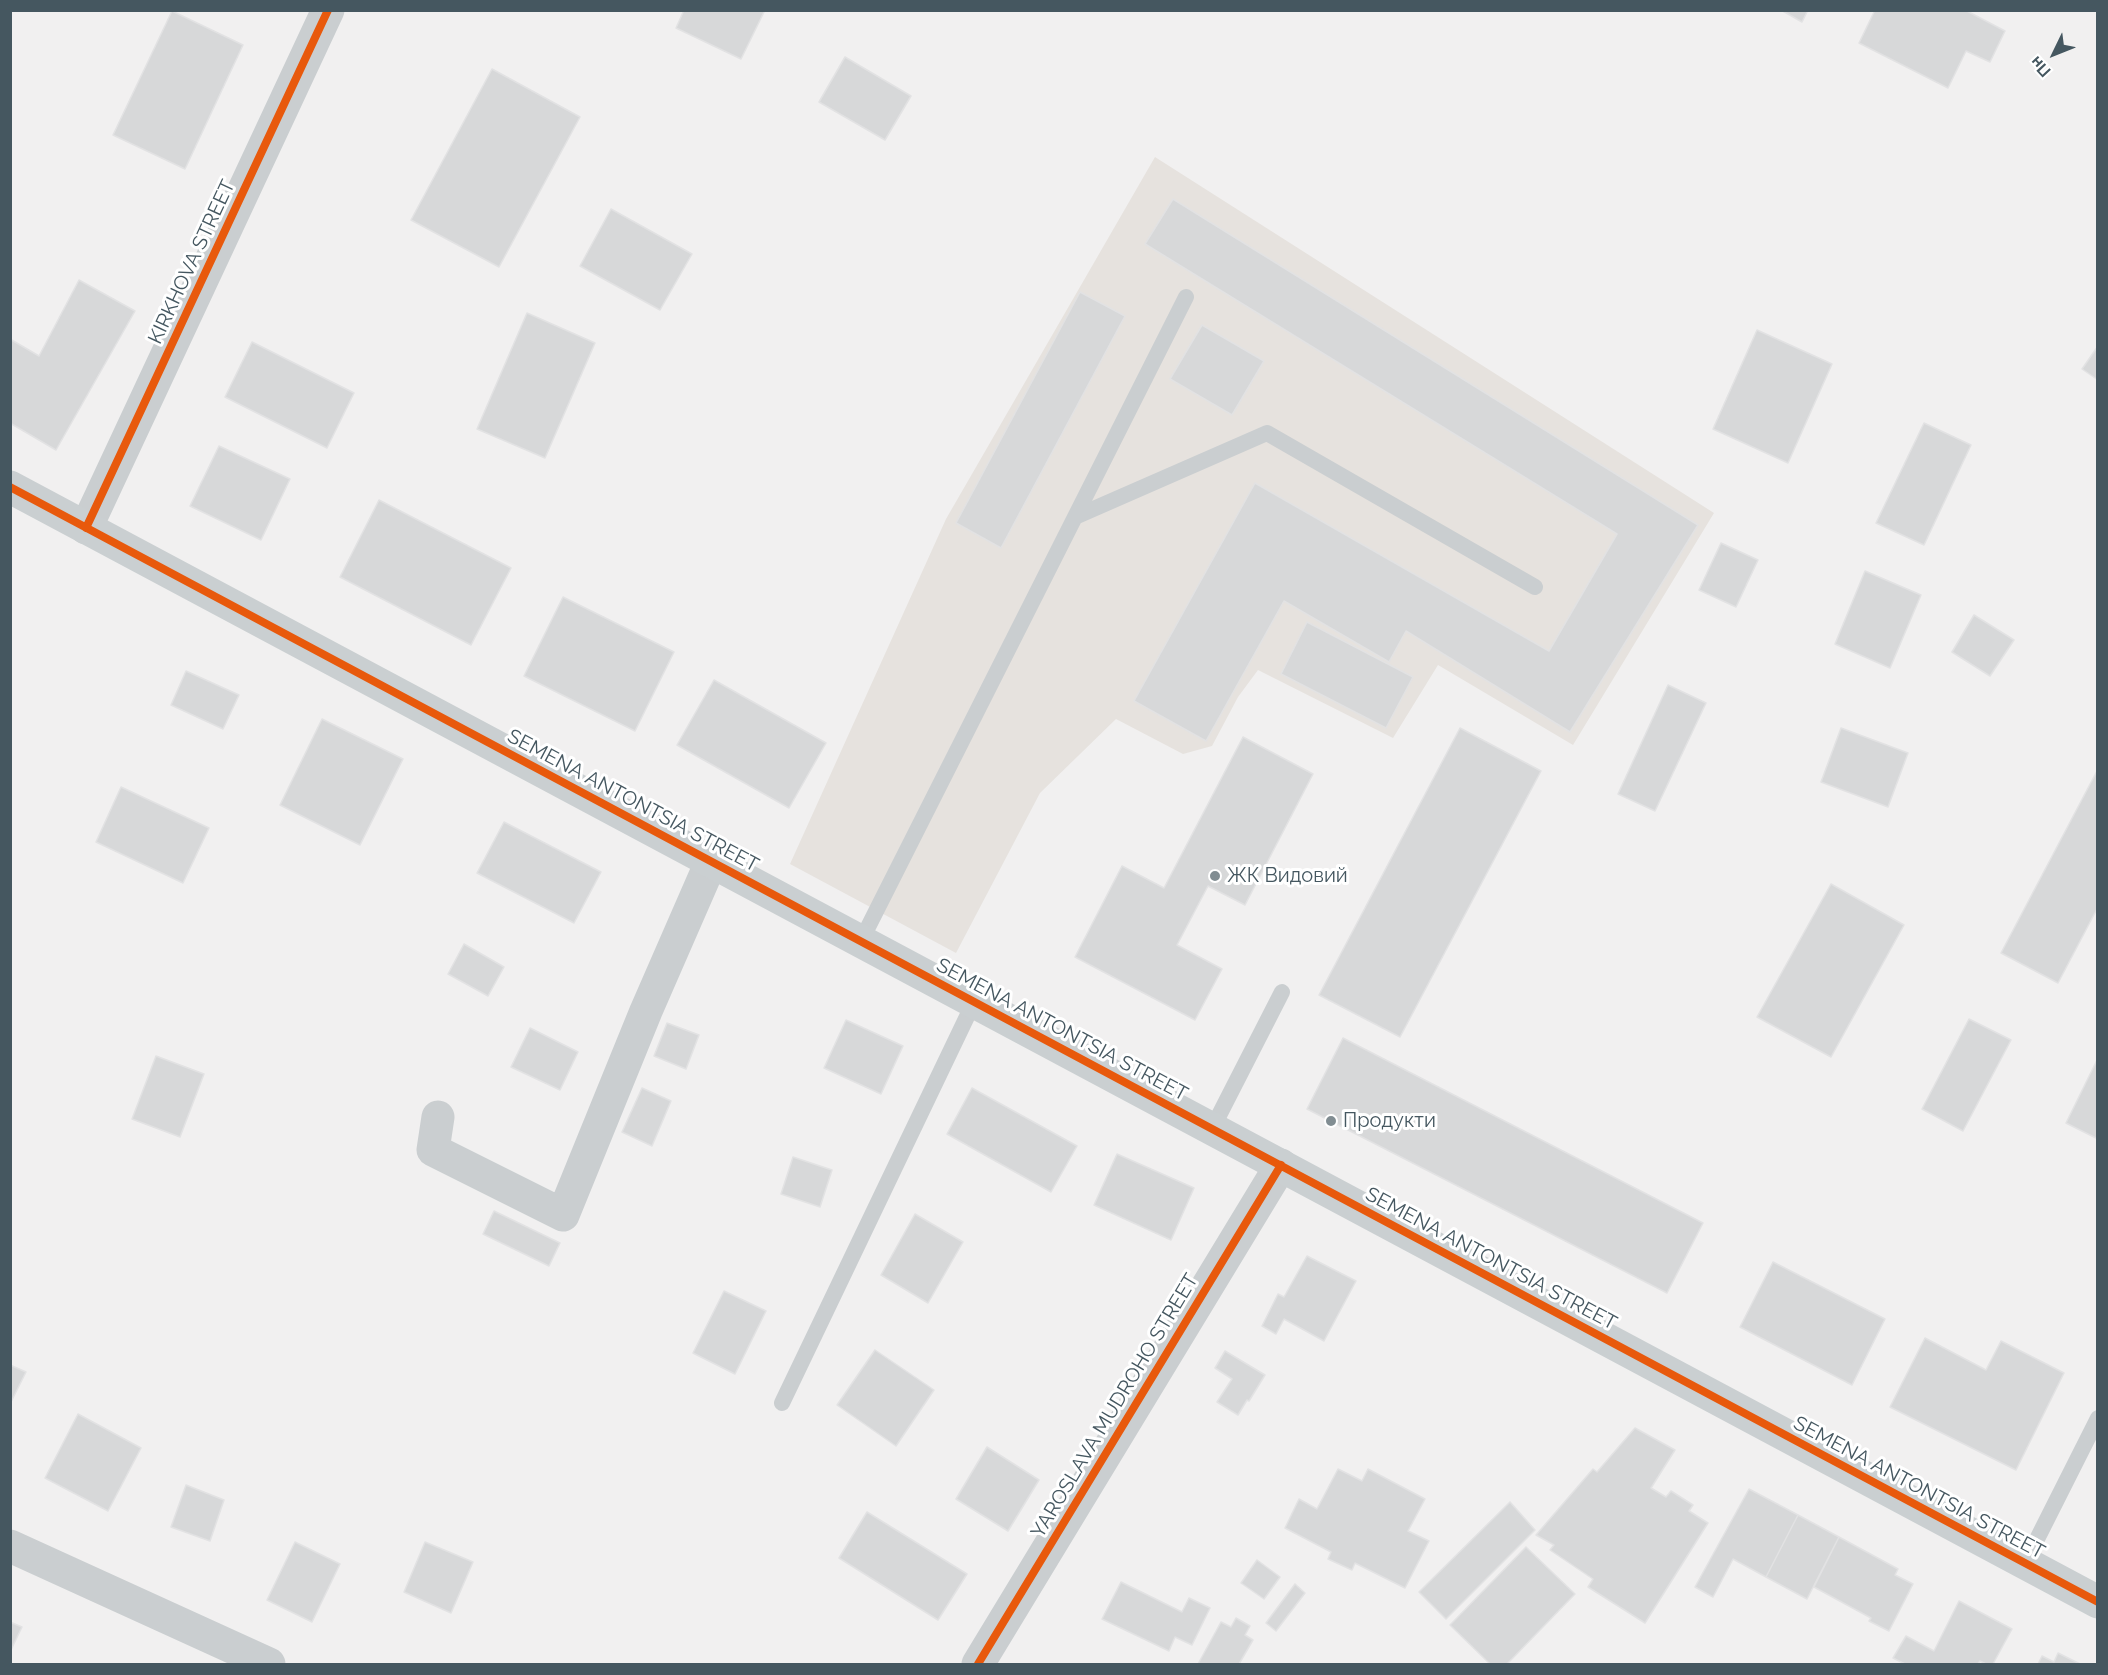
<!DOCTYPE html>
<html>
<head>
<meta charset="utf-8">
<style>
  body { margin:0 }
  #map { position:relative; width:2108px; height:1675px; overflow:hidden; background:#f1f0f0; font-family:Raleway,sans-serif }
  canvas { display:block }
  .frame { position:absolute; inset:0; border:12px solid #455760; pointer-events:none }
  .north { position:absolute; left:2024px; top:24px; width:60px; height:60px; -webkit-text-stroke:4px #fff; paint-order:stroke; rotate:227deg; font-size:16px; font-weight:700; line-height:24px; text-align:center; color:#455760 }
  .north::after { content:''; display:block; margin:auto; width:21px; height:27px; background:#455760; clip-path:polygon(50% 0,100% 100%,50% 72%,0 100%) }
</style>
</head>
<body>
<div id="map">
<canvas width="2108" height="1675"></canvas>
<div class="frame"></div>
<div class="north">Пн</div>
</div>
<script>
const context = document.querySelector('canvas').getContext('2d');
context.lineJoin = 'round';
function paint(path, color) {
  context.fillStyle = color;
  context.fill(path, 'evenodd');
}
function shape(rows) {
  const path = new Path2D();
  for (const r of rows) {
    path.moveTo(r[0], r[1]);
    for (let i = 2; i < r.length; i += 2) path.lineTo(r[i], r[i + 1]);
  }
  return path;
}
function trace(path, color, width, dash) {
  context.strokeStyle = color;
  context.lineWidth = width;
  context.lineCap = dash ? 'butt' : 'round';
  context.setLineDash(dash || []);
  context.stroke(path);
}
function drawText(font, color, halo, rows, align = 'center') {
  context.font = font + ' Raleway,sans-serif';
  context.lineWidth = 6;
  context.setLineDash([]);
  context.textBaseline = 'middle';
  context.strokeStyle = halo;
  context.fillStyle = color;
  for (const [text, x, y, turn = 0] of rows) {
    context.save();
    context.translate(x, y);
    context.rotate((+turn || 0) * Math.PI / 180);
    context.textAlign = isNaN(turn) ? turn : align;
    if (halo) context.strokeText(text, 0, 0);
    context.fillText(text, 0, 0);
    context.restore();
  }
}
const commercial = shape([
  [1155,157,1714,513,1573,745,1438,665,1393,738,1258,670,1238,697,1212,746,1183,754,1116,719,1040,793,956,953,790,864,946,519]
]);
const building = shape([
  [684,10,765,10,741,59,676,28,684,10],
  [1781,10,1808,10,1802,22,1781,10],
  [1875,10,1965,10,2005,31,1990,62,1966,51,1948,88,1859,43,1875,10],
  [172,11,243,45,185,169,113,135,172,11],
  [845,57,911,96,885,140,819,102,845,57],
  [492,69,580,117,499,267,411,220,492,69],
  [1173,199,1698,525,1570,732,1406,631,1389,662,1284,601,1206,741,1134,701,1255,483,1549,651,1617,534,1145,244,1173,199],
  [611,209,692,254,660,310,580,266,611,209],
  [79,280,135,311,56,450,10,423,10,339,39,356,79,280],
  [1080,292,1125,316,1001,548,956,523,1080,292],
  [527,313,595,343,545,458,477,429,527,313],
  [1202,325,1264,361,1232,415,1170,379,1202,325],
  [1757,330,1832,364,1788,463,1713,429,1757,330],
  [252,342,354,393,327,448,225,397,252,342],
  [2098,346,2098,380,2082,369,2098,346],
  [1924,423,1971,445,1924,545,1876,523,1924,423],
  [219,446,290,479,261,540,190,506,219,446],
  [379,500,511,568,471,645,340,577,379,500],
  [1721,543,1758,560,1736,607,1699,590,1721,543],
  [1865,571,1921,595,1890,668,1835,644,1865,571],
  [563,597,674,652,635,731,524,676,563,597],
  [1974,615,2014,640,1990,676,1952,652,1974,615],
  [1307,622,1413,677,1386,728,1281,674,1307,622],
  [186,671,239,695,223,729,171,705,186,671],
  [714,680,826,743,789,808,677,745,714,680],
  [1668,685,1706,703,1655,811,1618,794,1668,685],
  [322,719,403,759,360,845,280,805,322,719],
  [1460,728,1541,771,1400,1037,1319,995,1460,728],
  [1841,728,1908,753,1888,807,1821,782,1841,728],
  [1243,737,1313,774,1245,905,1208,886,1177,945,1222,969,1195,1020,1075,957,1122,866,1164,888,1243,737],
  [2098,769,2098,907,2058,983,2001,953,2098,769],
  [121,787,209,828,183,883,96,842,121,787],
  [504,822,601,872,574,923,477,873,504,822],
  [1831,884,1904,925,1831,1057,1757,1017,1831,884],
  [464,944,504,967,488,996,448,974,464,944],
  [1969,1019,2011,1040,1963,1131,1922,1109,1969,1019],
  [846,1020,903,1046,881,1094,824,1068,846,1020],
  [667,1023,699,1035,686,1069,654,1056,667,1023],
  [530,1028,578,1052,560,1090,511,1067,530,1028],
  [1343,1038,1703,1223,1667,1293,1307,1109,1343,1038],
  [156,1056,204,1074,180,1137,132,1119,156,1056],
  [2098,1058,2098,1139,2066,1123,2098,1058],
  [642,1088,671,1101,652,1146,622,1132,642,1088],
  [972,1088,1077,1146,1051,1192,947,1134,972,1088],
  [1117,1154,1194,1188,1171,1240,1094,1205,1117,1154],
  [793,1157,832,1170,820,1207,781,1194,793,1157],
  [494,1211,560,1243,549,1266,483,1234,494,1211],
  [915,1214,963,1242,928,1303,881,1275,915,1214],
  [1307,1256,1356,1281,1324,1341,1284,1319,1276,1334,1262,1326,1278,1294,1284,1297,1307,1256],
  [1773,1262,1885,1319,1852,1385,1740,1327,1773,1262],
  [724,1291,766,1311,735,1374,693,1353,724,1291],
  [1925,1338,1986,1370,2001,1341,2064,1373,2016,1470,1890,1407,1925,1338],
  [875,1350,934,1390,896,1446,837,1405,875,1350],
  [1225,1351,1265,1375,1249,1401,1247,1400,1238,1415,1217,1402,1232,1379,1215,1368,1225,1351],
  [10,1365,26,1372,10,1404,10,1365],
  [78,1414,141,1448,108,1511,45,1478,78,1414],
  [1635,1428,1675,1450,1651,1488,1666,1497,1671,1491,1693,1505,1689,1511,1708,1523,1645,1623,1588,1587,1593,1579,1550,1550,1554,1545,1536,1535,1593,1469,1597,1472,1635,1428],
  [987,1447,1039,1480,1008,1531,956,1499,987,1447],
  [1338,1469,1362,1481,1368,1469,1425,1499,1408,1531,1429,1541,1405,1588,1355,1563,1352,1570,1328,1559,1331,1552,1285,1528,1299,1499,1317,1509,1338,1469],
  [186,1485,224,1500,210,1541,171,1527,186,1485],
  [1749,1489,1798,1515,1766,1577,1733,1559,1713,1597,1695,1587,1749,1489],
  [1510,1502,1535,1530,1446,1619,1419,1592,1510,1502],
  [867,1512,967,1574,938,1620,839,1558,867,1512],
  [1798,1515,1839,1537,1807,1599,1766,1577,1798,1515],
  [1839,1537,1898,1569,1895,1575,1913,1584,1889,1631,1869,1621,1871,1618,1814,1587,1839,1537],
  [295,1542,340,1564,312,1622,267,1600,295,1542],
  [425,1542,473,1562,451,1613,404,1592,425,1542],
  [1526,1547,1575,1594,1507,1664,1490,1664,1450,1625,1526,1547],
  [1257,1560,1280,1577,1264,1599,1241,1583,1257,1560],
  [1121,1582,1182,1612,1189,1598,1210,1608,1192,1645,1175,1637,1169,1651,1102,1619,1121,1582],
  [1295,1584,1305,1593,1276,1631,1266,1623,1295,1584],
  [1959,1601,2012,1629,1993,1664,1986,1664,1980,1661,1978,1664,1905,1664,1893,1658,1906,1636,1934,1651,1959,1601],
  [1236,1618,1250,1626,1245,1635,1253,1640,1239,1664,1198,1664,1221,1622,1231,1627,1236,1618],
  [10,1622,22,1627,10,1652,10,1622],
  [2058,1653,2080,1664,2038,1664,2042,1656,2054,1662,2058,1653]
]);
const lane = shape([
  [1075,517,1267,433,1535,587],
  [861,941,1186,297],
  [1212,1129,1282,992],
  [782,1403,974,1002],
  [2025,1563,2098,1418]
]);
const street = shape([
  [86,528,328,10],
  [438,1117,433,1150,563,1215,646,1011,711,862],
  [10,1546,269,1664],
  [978,1664,1281,1165]
]);
const secondary = shape([
  [10,487,2098,1602]
]);
const cycleway = shape([
  [10,487,2098,1602],
  [86,528,328,10],
  [978,1664,1281,1165]
]);
const markers = [
  [1215,876,6,"#818d92"],
  [1331,1121,6,"#818d92"]
];
const streetNames = [
  ["KIRKHOVA STREET",192,262,-65],
  ["SEMENA ANTONTSIA STREET",633,801,28],
  ["SEMENA ANTONTSIA STREET",1062,1030,28],
  ["SEMENA ANTONTSIA STREET",1491,1259,28],
  ["YAROSLAVA MUDROHO STREET",1115,1406,-59],
  ["SEMENA ANTONTSIA STREET",1919,1488,28]
];
const poiNames = [
  ["ЖК Видовий",1227,876],
  ["Продукти",1343,1121]
];
paint(commercial, '#e6e2de');
paint(building, '#d7d8d9');
trace(building, '#e2e2e3', 1.5);
trace(lane, '#caced0', 16);
trace(street, '#caced0', 33);
trace(secondary, '#cacfd1', 33);
trace(cycleway, '#e8590c', 8);
for (const [x, y, r, color] of markers) {
  const dot = new Path2D();
  dot.arc(x, y, r, 0, 2 * Math.PI);
  context.fillStyle = color;
  context.fill(dot);
  trace(dot, '#fff', 2);
}
drawText('20px', '#455760', '#fff', streetNames);
drawText('20px', '#455760', '#fff', poiNames, 'left');
</script>
</body>
</html>
